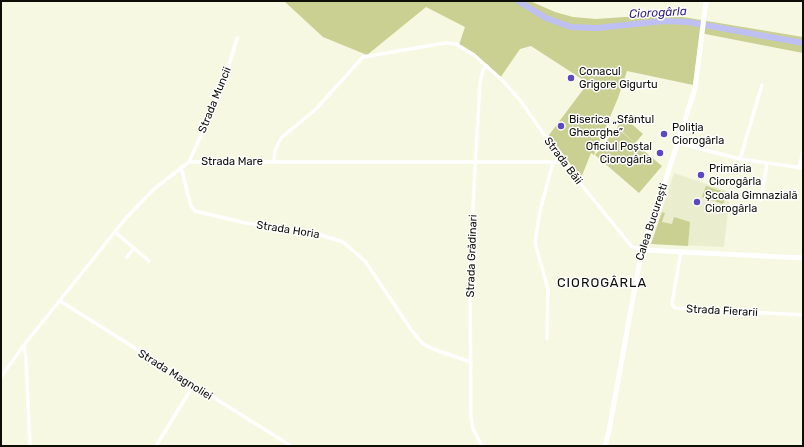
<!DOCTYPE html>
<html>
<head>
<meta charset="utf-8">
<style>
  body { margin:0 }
  #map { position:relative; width:804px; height:447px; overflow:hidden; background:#f6f8e1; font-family:Rubik,sans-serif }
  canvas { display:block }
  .frame { position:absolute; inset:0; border:2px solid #0d0e07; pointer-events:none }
</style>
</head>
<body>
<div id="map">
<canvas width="804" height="447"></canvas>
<div class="frame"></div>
</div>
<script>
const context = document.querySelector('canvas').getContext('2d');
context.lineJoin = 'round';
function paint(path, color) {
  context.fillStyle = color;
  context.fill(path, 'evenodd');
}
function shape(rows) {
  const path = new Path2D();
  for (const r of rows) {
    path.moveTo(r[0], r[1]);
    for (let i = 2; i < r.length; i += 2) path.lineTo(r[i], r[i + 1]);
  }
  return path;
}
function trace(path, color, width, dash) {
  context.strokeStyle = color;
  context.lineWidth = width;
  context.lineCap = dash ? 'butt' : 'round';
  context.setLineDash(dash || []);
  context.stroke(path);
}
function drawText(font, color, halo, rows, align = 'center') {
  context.font = font + ' Rubik,sans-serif';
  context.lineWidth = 3;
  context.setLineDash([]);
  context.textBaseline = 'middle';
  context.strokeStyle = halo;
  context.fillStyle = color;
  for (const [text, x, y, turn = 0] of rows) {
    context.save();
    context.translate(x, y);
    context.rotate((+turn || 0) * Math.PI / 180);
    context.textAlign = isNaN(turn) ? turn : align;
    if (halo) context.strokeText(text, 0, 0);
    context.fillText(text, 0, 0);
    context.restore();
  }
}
const built = shape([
  [674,173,730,192,724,247,651,244]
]);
const green = shape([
  [530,1,555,12,573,17,596,19,625,17,683,17,803,37,803,53,700,33,693,85,627,71,618,98,594,155,591,153,581,178,549,135,588,83,531,46,520,49,500,78,459,45,465,27,426,7,367,55,323,37,285,2],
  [625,118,643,134,635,143,617,127],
  [617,128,662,166,639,193,595,155],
  [706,186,727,193,723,204,702,197],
  [662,212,665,213,662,222,672,224,674,217,690,222,688,246,651,244]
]);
const river = shape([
  [518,1,546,18,571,27,597,28,664,21,688,22,803,43]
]);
const minor = shape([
  [678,143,740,159,803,168],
  [740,159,762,85],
  [189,162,222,89,237,38],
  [274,162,275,150,281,138,315,110,363,57,445,43,456,44,474,55,502,80,520,100,563,162,632,247,643,250],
  [181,167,191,206,195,211,246,223,315,233,343,242,365,261,412,331,423,344,433,349,471,362],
  [799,168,803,152],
  [761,200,767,163],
  [115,232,149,261],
  [681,251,672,304,675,308,803,315],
  [127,257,134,248],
  [60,301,291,446],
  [547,339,548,289,535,243,540,211,553,162],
  [24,345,26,358,30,446],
  [1,377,24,345,126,218,154,189,189,162,563,162],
  [156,446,193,386],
  [482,446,473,429,471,418,470,258,480,82,483,70,487,66]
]);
const secondary = shape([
  [643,250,803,258],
  [605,446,609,431,640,259,695,89,706,1]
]);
const markers = [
  [571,78,4,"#5a49c1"],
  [561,126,4,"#5a49c1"],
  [664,134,4,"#5a49c1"],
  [660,153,4,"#5a49c1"],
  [701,175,4,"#5a49c1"],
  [697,202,4,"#5a49c1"]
];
const poiNames = [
  ["Conacul",579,72],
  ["Grigore Gigurtu",579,85],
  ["Biserica „Sfântul",569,120],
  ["Gheorghe”",569,133],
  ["Poliția",672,128],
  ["Ciorogârla",672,141],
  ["Oficiul Poștal",652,147,"right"],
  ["Ciorogârla",652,160,"right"],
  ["Primăria",709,169],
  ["Ciorogârla",709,182],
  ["Școala Gimnazială",705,196],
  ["Ciorogârla",705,209]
];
const streetNames = [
  ["Strada Muncii",215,100,-68],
  ["Strada Băii",563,161,53],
  ["Strada Mare",232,162],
  ["Calea București",652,222,-72],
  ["Strada Horia",288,230,9],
  ["Strada Grădinari",472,256,-88],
  ["Strada Fierarii",722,311,3],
  ["Strada Magnoliei",175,375,32]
];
const waterNames = [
  ["Ciorogârla",658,13,-3]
];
const quarterNames = [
  ["CIOROGÂRLA",602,283]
];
paint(built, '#eaedce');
paint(green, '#cad092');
trace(river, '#bebff3', 6);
trace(minor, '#fff', 3.5);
trace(secondary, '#fff', 5);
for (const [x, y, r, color] of markers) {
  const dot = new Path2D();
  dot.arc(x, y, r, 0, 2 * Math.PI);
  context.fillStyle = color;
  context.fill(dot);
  trace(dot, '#fff', 1.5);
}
drawText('11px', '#0d0e07', '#fff', poiNames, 'left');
drawText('11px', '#0d0e07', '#fff', streetNames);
drawText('italic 12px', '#311d7d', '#fff', waterNames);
context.letterSpacing = '1px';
drawText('13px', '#0d0e07', '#fff', quarterNames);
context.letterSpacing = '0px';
</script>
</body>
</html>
